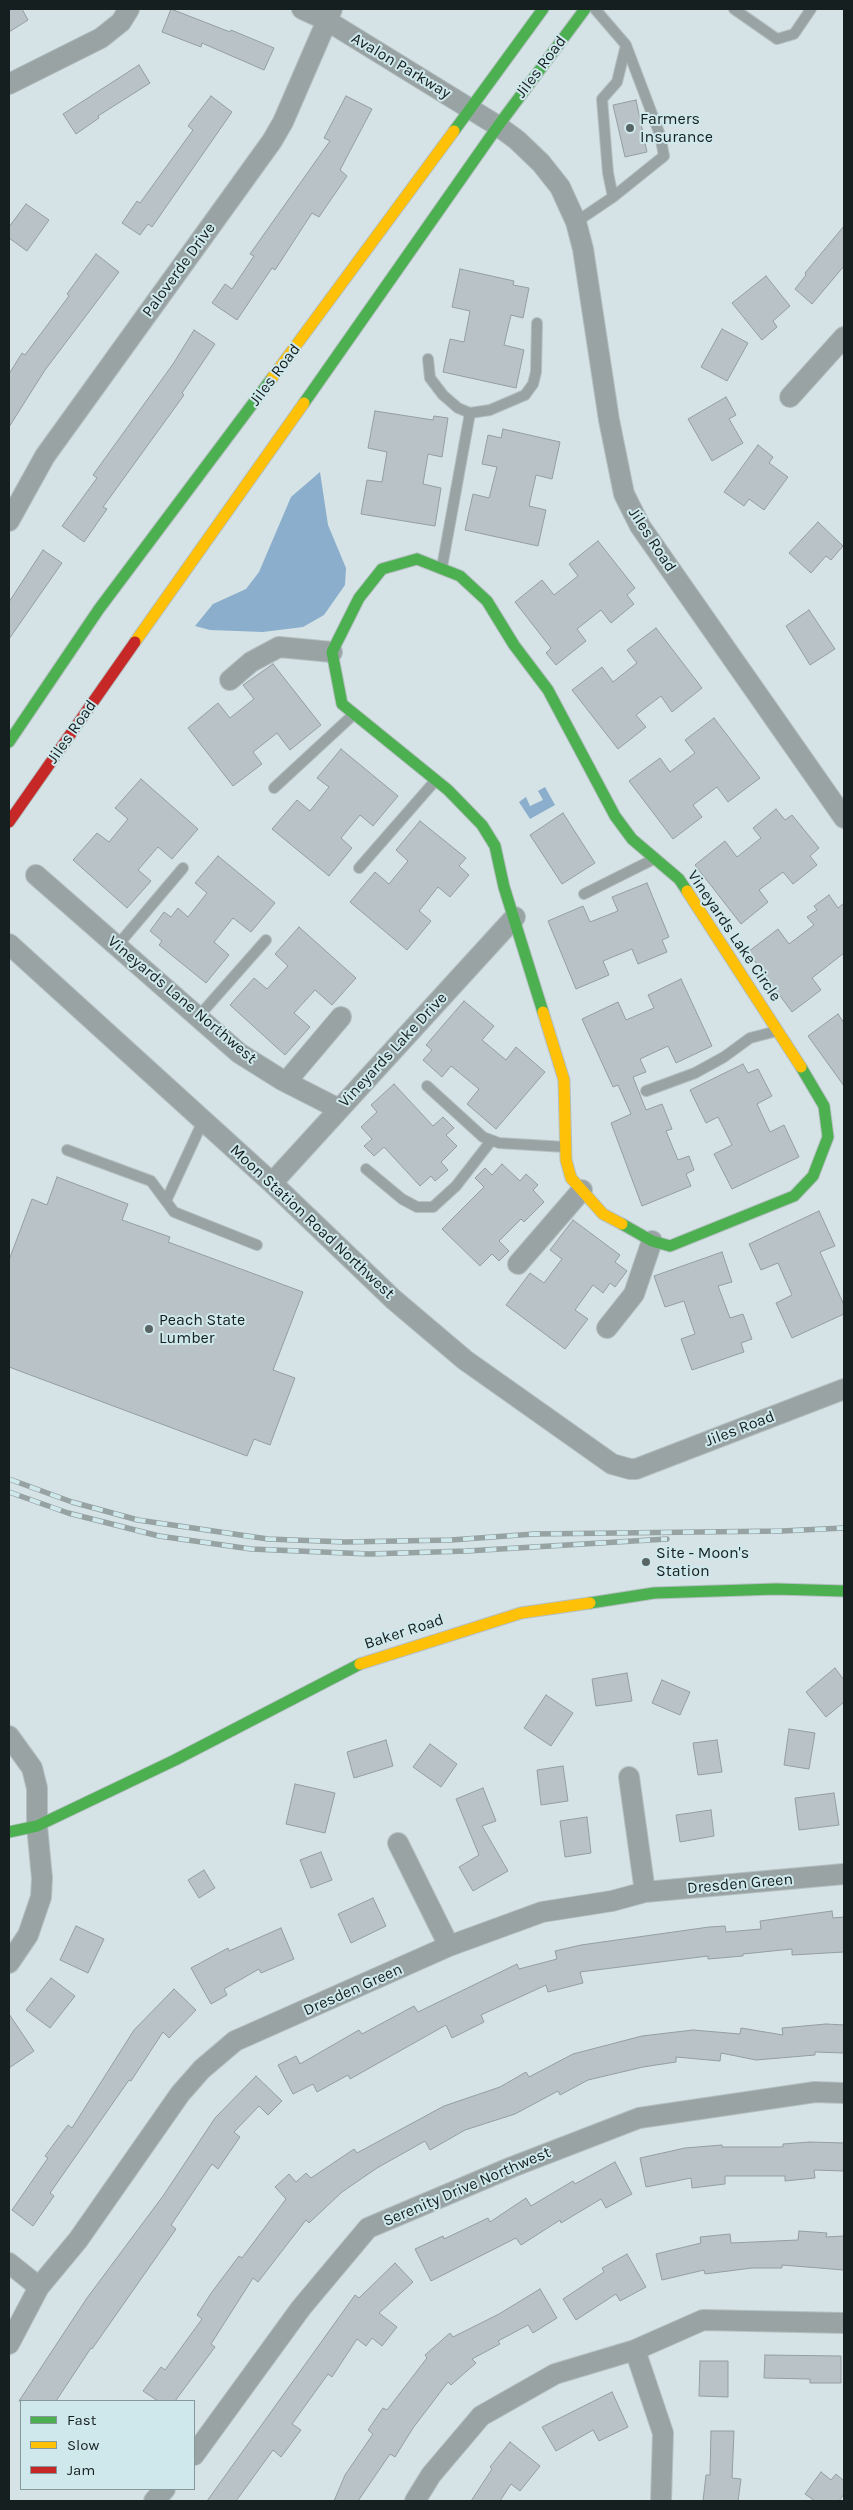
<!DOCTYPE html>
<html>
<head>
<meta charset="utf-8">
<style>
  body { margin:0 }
  #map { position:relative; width:853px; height:2510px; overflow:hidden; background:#d5e3e6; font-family:Karla,sans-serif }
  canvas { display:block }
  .frame { position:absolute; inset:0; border:10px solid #161f20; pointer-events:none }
  .legend { position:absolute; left:20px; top:2400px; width:175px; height:90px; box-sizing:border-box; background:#cfe8ec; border:1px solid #85989a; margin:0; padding:6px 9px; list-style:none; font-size:15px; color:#161f20 }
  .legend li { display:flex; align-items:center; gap:10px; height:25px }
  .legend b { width:25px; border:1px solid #85989a }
</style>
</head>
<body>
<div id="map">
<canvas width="853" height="2510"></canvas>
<div class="frame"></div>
<ul class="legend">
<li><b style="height:6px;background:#4caf50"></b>Fast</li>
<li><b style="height:6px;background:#ffc107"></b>Slow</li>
<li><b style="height:6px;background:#c62828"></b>Jam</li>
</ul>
</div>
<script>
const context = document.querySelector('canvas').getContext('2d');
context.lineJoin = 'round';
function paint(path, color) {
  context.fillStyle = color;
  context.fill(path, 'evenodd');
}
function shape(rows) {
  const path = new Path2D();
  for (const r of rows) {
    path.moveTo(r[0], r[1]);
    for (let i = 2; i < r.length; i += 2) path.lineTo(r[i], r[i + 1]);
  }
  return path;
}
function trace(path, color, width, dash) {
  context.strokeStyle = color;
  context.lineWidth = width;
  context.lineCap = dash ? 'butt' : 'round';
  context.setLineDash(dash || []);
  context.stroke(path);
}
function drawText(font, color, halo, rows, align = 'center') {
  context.font = font + ' Karla,sans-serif';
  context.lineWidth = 4;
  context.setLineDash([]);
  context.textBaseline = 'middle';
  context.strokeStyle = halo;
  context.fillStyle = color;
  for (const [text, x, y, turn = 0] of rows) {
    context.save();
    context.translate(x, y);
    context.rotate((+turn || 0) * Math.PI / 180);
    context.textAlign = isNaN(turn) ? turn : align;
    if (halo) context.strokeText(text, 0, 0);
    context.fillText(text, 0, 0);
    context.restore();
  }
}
const water = shape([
  [320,472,328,525,346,568,345,585,324,615,303,627,263,632,210,630,195,626,213,604,246,589,259,572,291,497],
  [545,787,555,805,530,819,519,802,526,797,530,806,543,800,538,791]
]);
const building = shape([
  [9,9,22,9,28,20,9,32,9,9],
  [171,9,230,32,231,30,274,48,264,70,202,43,201,47,162,32,171,9],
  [139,65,150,83,98,116,99,118,76,134,63,114,139,65],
  [211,96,232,112,152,227,148,224,140,235,122,223,137,201,140,203,193,130,188,126,211,96],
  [346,96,372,109,340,170,347,176,319,217,312,213,275,270,272,268,237,320,212,303,225,284,232,289,254,256,250,254,330,141,324,138,346,96],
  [636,100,647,152,625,157,613,105,636,100],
  [26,204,49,220,27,251,9,238,9,227,26,204],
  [844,226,844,266,812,304,795,289,806,275,805,273,844,226],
  [96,254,119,272,45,370,9,427,9,374,22,353,25,355,69,296,67,294,96,254],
  [460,269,514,281,513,285,529,288,523,318,511,315,504,345,524,350,516,388,443,372,450,339,464,342,470,311,452,307,460,269],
  [766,276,790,306,773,321,777,327,762,340,732,303,766,276],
  [722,329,748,343,727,381,701,367,722,329],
  [194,330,215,344,182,393,184,395,103,507,107,509,84,542,62,526,97,478,93,475,173,364,194,330],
  [726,397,736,415,729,419,743,443,712,461,688,419,726,397],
  [375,411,433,420,434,416,448,418,442,457,428,454,423,484,441,488,435,526,361,514,367,480,382,482,387,452,368,448,375,411],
  [503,429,560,442,552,479,536,475,529,506,546,510,538,546,465,530,473,494,489,498,497,467,482,464,488,435,501,438,503,429],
  [758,445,773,457,769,463,788,477,764,510,749,499,744,506,724,492,758,445],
  [818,522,843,546,831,560,826,556,811,573,789,553,818,522],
  [598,541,635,588,627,595,634,604,611,623,601,610,577,629,586,641,556,665,546,653,551,648,515,602,542,580,554,595,578,576,569,564,598,541],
  [43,550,62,563,9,639,9,602,43,550],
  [809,610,835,649,810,665,786,626,809,610],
  [656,628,702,688,672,712,661,696,636,715,646,727,618,749,572,690,602,667,613,682,637,663,627,650,656,628],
  [273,664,321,725,290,750,277,733,253,752,262,764,233,786,188,728,218,703,230,718,254,699,243,685,273,664],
  [714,718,760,778,728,802,717,787,693,805,702,817,673,839,629,781,660,758,670,772,695,753,685,740,714,718],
  [341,749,398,796,373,826,360,815,341,838,352,848,329,876,272,829,297,800,310,811,329,787,317,778,341,749],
  [141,779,198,829,172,859,158,847,138,870,151,881,127,908,73,860,97,833,109,842,128,819,115,808,141,779],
  [776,809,785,820,792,815,819,848,810,856,817,865,793,884,783,872,759,890,768,902,741,924,695,865,725,841,737,857,761,838,753,828,776,809],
  [563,813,595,863,562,884,530,835,563,813],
  [420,821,466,858,459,866,469,875,450,897,438,887,419,911,431,921,407,950,350,902,375,872,389,884,408,861,396,850,420,821],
  [218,856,275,903,251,932,233,918,214,942,229,955,206,983,159,945,162,941,150,931,164,912,171,917,178,908,188,917,207,893,195,883,218,856],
  [647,883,669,937,662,940,667,952,638,964,632,949,603,961,609,975,576,989,548,921,583,906,590,922,618,911,612,897,647,883],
  [829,895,838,908,844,903,844,953,812,978,821,990,792,1012,748,952,778,929,789,944,814,925,807,917,817,910,814,906,829,895],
  [299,927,356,978,332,1005,315,990,294,1013,310,1027,285,1055,230,1005,254,978,267,989,288,966,275,954,299,927],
  [681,979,712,1046,676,1063,668,1046,640,1059,646,1072,633,1077,646,1110,662,1104,672,1129,666,1131,678,1160,689,1156,694,1170,686,1174,691,1186,642,1206,611,1123,631,1114,618,1085,613,1087,582,1019,618,1002,626,1020,654,1008,648,995,681,979],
  [464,1001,494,1026,482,1040,506,1060,516,1047,545,1072,496,1129,467,1104,479,1089,451,1066,442,1077,423,1060,432,1050,426,1045,464,1001],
  [838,1014,844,1023,844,1086,808,1036,838,1014],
  [743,1064,748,1073,758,1069,772,1096,757,1104,770,1132,784,1125,799,1157,732,1189,714,1154,732,1145,718,1117,706,1123,690,1090,743,1064],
  [394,1084,433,1126,443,1117,454,1128,446,1135,457,1146,441,1162,448,1170,435,1181,431,1176,420,1186,384,1147,374,1156,364,1146,372,1139,361,1127,377,1112,371,1105,394,1084],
  [502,1164,520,1181,526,1174,538,1185,533,1190,544,1202,524,1222,521,1219,499,1241,509,1251,499,1261,492,1254,480,1266,442,1229,484,1187,475,1178,485,1168,492,1175,502,1164],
  [57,1177,128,1204,122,1220,170,1237,168,1242,303,1292,273,1370,295,1378,270,1445,254,1439,247,1456,9,1367,9,1260,32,1199,47,1205,57,1177],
  [819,1211,835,1246,820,1252,844,1305,844,1314,792,1338,776,1303,792,1295,778,1263,761,1270,749,1244,819,1211],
  [573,1220,620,1255,615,1262,627,1271,615,1287,610,1283,603,1293,593,1285,575,1310,588,1319,565,1349,506,1305,530,1273,544,1283,562,1259,550,1250,573,1220],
  [722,1252,732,1282,718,1286,730,1318,743,1314,752,1339,741,1343,744,1352,692,1370,681,1339,695,1334,684,1301,665,1307,654,1276,722,1252],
  [835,1668,844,1680,844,1702,826,1717,806,1692,835,1668],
  [627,1673,632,1701,596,1706,592,1679,627,1673],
  [662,1680,690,1692,680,1715,652,1703,662,1680],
  [546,1695,573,1713,551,1746,524,1728,546,1695],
  [789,1729,815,1733,809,1769,784,1765,789,1729],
  [386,1740,393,1766,354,1778,347,1752,386,1740],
  [717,1740,722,1772,698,1775,693,1743,717,1740],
  [430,1744,457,1764,441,1787,413,1767,430,1744],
  [563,1766,568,1801,541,1805,537,1770,563,1766],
  [295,1784,335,1793,325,1833,286,1824,295,1784],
  [483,1788,496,1821,482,1826,508,1871,473,1891,459,1867,479,1855,456,1799,483,1788],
  [834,1793,839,1825,799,1830,795,1798,834,1793],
  [711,1810,714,1836,680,1842,676,1815,711,1810],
  [587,1817,591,1853,565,1857,560,1821,587,1817],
  [321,1852,332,1880,311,1888,300,1860,321,1852],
  [204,1870,215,1888,199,1898,188,1880,204,1870],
  [373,1898,386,1926,351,1943,338,1914,373,1898],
  [832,1911,833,1918,844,1917,844,1952,792,1955,792,1949,743,1954,743,1956,708,1959,708,1956,580,1972,583,1983,548,1992,546,1985,481,2015,484,2022,452,2038,446,2025,350,2079,348,2075,317,2092,313,2084,293,2094,278,2065,296,2056,300,2064,359,2030,362,2034,414,2006,418,2012,517,1964,519,1969,557,1959,555,1951,581,1945,709,1927,725,1926,726,1932,761,1929,760,1921,832,1911],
  [76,1926,104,1939,88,1973,60,1960,76,1926],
  [281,1928,294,1959,261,1973,259,1969,224,1989,227,1995,211,2004,191,1968,228,1948,229,1951,281,1928],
  [51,1978,75,1996,50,2028,26,2010,51,1978],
  [174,1989,196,2010,169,2038,163,2032,131,2081,129,2080,50,2193,54,2196,33,2226,12,2210,48,2158,45,2156,68,2125,72,2128,134,2030,174,1989],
  [9,2014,34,2051,9,2068,9,2014],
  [826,2024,844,2025,844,2053,815,2052,815,2055,756,2060,721,2053,720,2061,676,2057,676,2062,643,2067,588,2080,560,2095,558,2091,515,2114,465,2130,430,2150,425,2141,377,2168,342,2192,309,2223,306,2220,258,2282,253,2278,211,2344,215,2347,175,2401,158,2401,143,2391,161,2367,165,2370,202,2319,197,2315,212,2292,239,2256,242,2258,286,2199,275,2187,289,2174,296,2182,306,2173,311,2178,354,2149,357,2153,444,2106,500,2087,526,2072,529,2077,573,2054,642,2036,693,2030,740,2034,741,2028,783,2035,782,2028,826,2024],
  [256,2076,282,2101,268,2115,259,2106,234,2132,240,2137,218,2169,212,2164,171,2225,176,2229,92,2349,91,2348,56,2401,19,2401,87,2298,163,2196,215,2118,256,2076],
  [810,2142,844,2143,844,2171,814,2170,815,2178,785,2181,785,2176,725,2176,725,2184,692,2188,691,2178,646,2187,640,2158,685,2148,722,2145,722,2147,783,2147,783,2144,810,2142],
  [615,2162,632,2194,606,2208,601,2199,561,2223,560,2220,521,2245,516,2238,431,2281,415,2249,443,2236,444,2239,488,2218,490,2222,526,2198,531,2206,573,2181,575,2184,615,2162],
  [799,2231,827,2233,826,2237,844,2236,844,2270,782,2265,782,2268,752,2268,705,2274,704,2270,662,2280,656,2254,701,2243,700,2237,730,2234,731,2243,798,2240,799,2231],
  [627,2254,646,2287,620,2301,616,2294,576,2320,563,2299,604,2272,602,2268,627,2254],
  [395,2263,413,2282,379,2313,397,2327,382,2346,372,2338,366,2346,357,2339,332,2377,328,2374,292,2424,301,2430,281,2457,273,2450,236,2501,207,2501,355,2295,359,2298,395,2263],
  [540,2289,557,2318,533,2333,528,2325,498,2341,500,2344,472,2359,476,2363,451,2385,448,2382,413,2428,395,2457,390,2454,358,2501,334,2501,345,2475,373,2434,368,2430,383,2408,387,2410,427,2358,425,2355,450,2333,453,2337,499,2314,540,2289],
  [765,2355,841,2356,841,2383,810,2383,810,2379,764,2378,765,2355],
  [700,2361,728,2361,728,2397,699,2396,700,2361],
  [612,2392,628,2427,599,2441,593,2430,556,2451,542,2427,612,2392],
  [711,2431,734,2431,732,2478,741,2479,738,2501,703,2501,706,2475,710,2475,711,2431],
  [510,2442,540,2466,520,2491,511,2484,500,2501,471,2501,492,2469,490,2467,510,2442],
  [821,2472,831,2480,836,2474,844,2481,844,2494,839,2501,815,2501,805,2494,821,2472]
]);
const lane = shape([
  [595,9,626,45,617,82,602,99,608,173,613,197],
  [734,9,777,39,794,34,811,9],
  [576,222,613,197,664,156,660,135,626,45],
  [428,359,430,378,443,395,458,408,470,413,490,410,525,395,533,384,536,372,537,323],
  [442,567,470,413],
  [274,788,353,715],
  [359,868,435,781],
  [584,894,652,860],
  [117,946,183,868],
  [198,1017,266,940],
  [427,1086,483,1137,499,1143,565,1147],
  [646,1091,695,1073,724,1057,750,1038,777,1031],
  [67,1150,151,1181,174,1212,257,1245],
  [366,1169,402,1199,417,1207,433,1207,456,1186,491,1141],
  [166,1201,203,1121]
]);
const street = shape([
  [302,9,326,20,498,126,517,140,541,163,560,187,576,222,583,249,609,420,624,494,640,526,844,818],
  [9,84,101,38,121,22,129,9],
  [790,397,844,337],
  [9,521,45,456,272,141,283,122,332,9],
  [230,680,251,662,279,647,332,652],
  [36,875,239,1053,282,1080,339,1109],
  [9,944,272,1183,393,1299,465,1360,612,1464,630,1469,636,1469,844,1389],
  [286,1082,341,1017],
  [272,1183,515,917],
  [518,1264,582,1190],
  [607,1328,634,1294,652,1241],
  [9,1736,32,1768,37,1788,37,1826,42,1878,41,1897,28,1935,9,1963],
  [629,1777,645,1892],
  [398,1843,449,1946],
  [9,2263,39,2287],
  [9,2344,39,2287,78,2240,180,2094,202,2069,235,2041,449,1946,542,1912,612,1901,645,1892,844,1874],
  [635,2350,663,2433,661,2501],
  [194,2455,301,2308,368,2228,512,2167,639,2118,815,2092,844,2093],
  [154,2501,165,2489],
  [415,2501,431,2475,481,2416,555,2374,635,2350,703,2320,844,2323]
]);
const fast = shape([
  [454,131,543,9],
  [304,403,498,126,585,9],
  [417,559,460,576,487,601,514,645,548,690,615,816,632,839,679,879,687,891],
  [417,559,382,569,359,598,332,652,342,704,448,790,482,825,495,846,504,887,543,1012],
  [9,742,99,609,272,378],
  [622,1224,652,1241,670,1246,794,1196,813,1176,828,1137,824,1106,801,1067],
  [590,1603,654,1593,776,1589,844,1591],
  [9,1832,37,1826,175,1760,360,1664]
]);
const slow = shape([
  [272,378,454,131],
  [135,642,304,403],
  [687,891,801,1067],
  [543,1012,564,1080,566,1160,571,1178,603,1214,622,1224],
  [360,1664,521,1613,590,1603]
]);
const jam = shape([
  [9,822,135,642]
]);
const rail = shape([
  [9,1479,72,1502,138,1520,268,1539,345,1542,451,1540,534,1534,782,1531,844,1528],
  [9,1492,68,1513,159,1536,251,1549,369,1554,467,1551,667,1539]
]);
const markers = [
  [630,128,5,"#596465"],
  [149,1329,5,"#596465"],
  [646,1562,5,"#596465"]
];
const streetNames = [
  ["Avalon Parkway",401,66,31],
  ["Jiles Road",541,67,-53],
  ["Paloverde Drive",179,270,-54],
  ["Jiles Road",275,375,-53],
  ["Jiles Road",652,540,57],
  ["Jiles Road",72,732,-55],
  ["Vineyards Lake Circle",734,936,56],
  ["Vineyards Lane Northwest",182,1000,40],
  ["Vineyards Lake Drive",393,1050,-47],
  ["Moon Station Road Northwest",312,1222,43],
  ["Jiles Road",740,1429,-21],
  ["Baker Road",404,1632,-18],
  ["Dresden Green",740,1884,-5],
  ["Dresden Green",353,1990,-24],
  ["Serenity Drive Northwest",467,2187,-23]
];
const poiNames = [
  ["Farmers",640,119],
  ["Insurance",640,137],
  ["Peach State",159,1320],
  ["Lumber",159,1338],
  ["Site - Moon's",656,1553],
  ["Station",656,1571]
];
paint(water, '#8aaecb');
paint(building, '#b9c3c7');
trace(building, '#949ea1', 1);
trace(lane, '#b4bfc1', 12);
trace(street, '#b4bfc1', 22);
trace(fast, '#b4bfc1', 13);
trace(slow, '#b4bfc1', 13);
trace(jam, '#b4bfc1', 13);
trace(lane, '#99a3a4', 10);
trace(street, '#99a3a4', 20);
trace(fast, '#4caf50', 11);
trace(slow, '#ffc107', 11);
trace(jam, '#c62828', 11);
trace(rail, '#97a2a2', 5.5);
trace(rail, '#cfe8ec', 4, [11]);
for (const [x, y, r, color] of markers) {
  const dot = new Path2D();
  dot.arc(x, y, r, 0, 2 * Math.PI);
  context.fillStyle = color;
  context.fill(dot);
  trace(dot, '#cfe8ec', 2);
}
drawText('16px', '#161f20', '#cfe8ec', streetNames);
drawText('16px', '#161f20', '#cfe8ec', poiNames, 'left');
</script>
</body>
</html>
